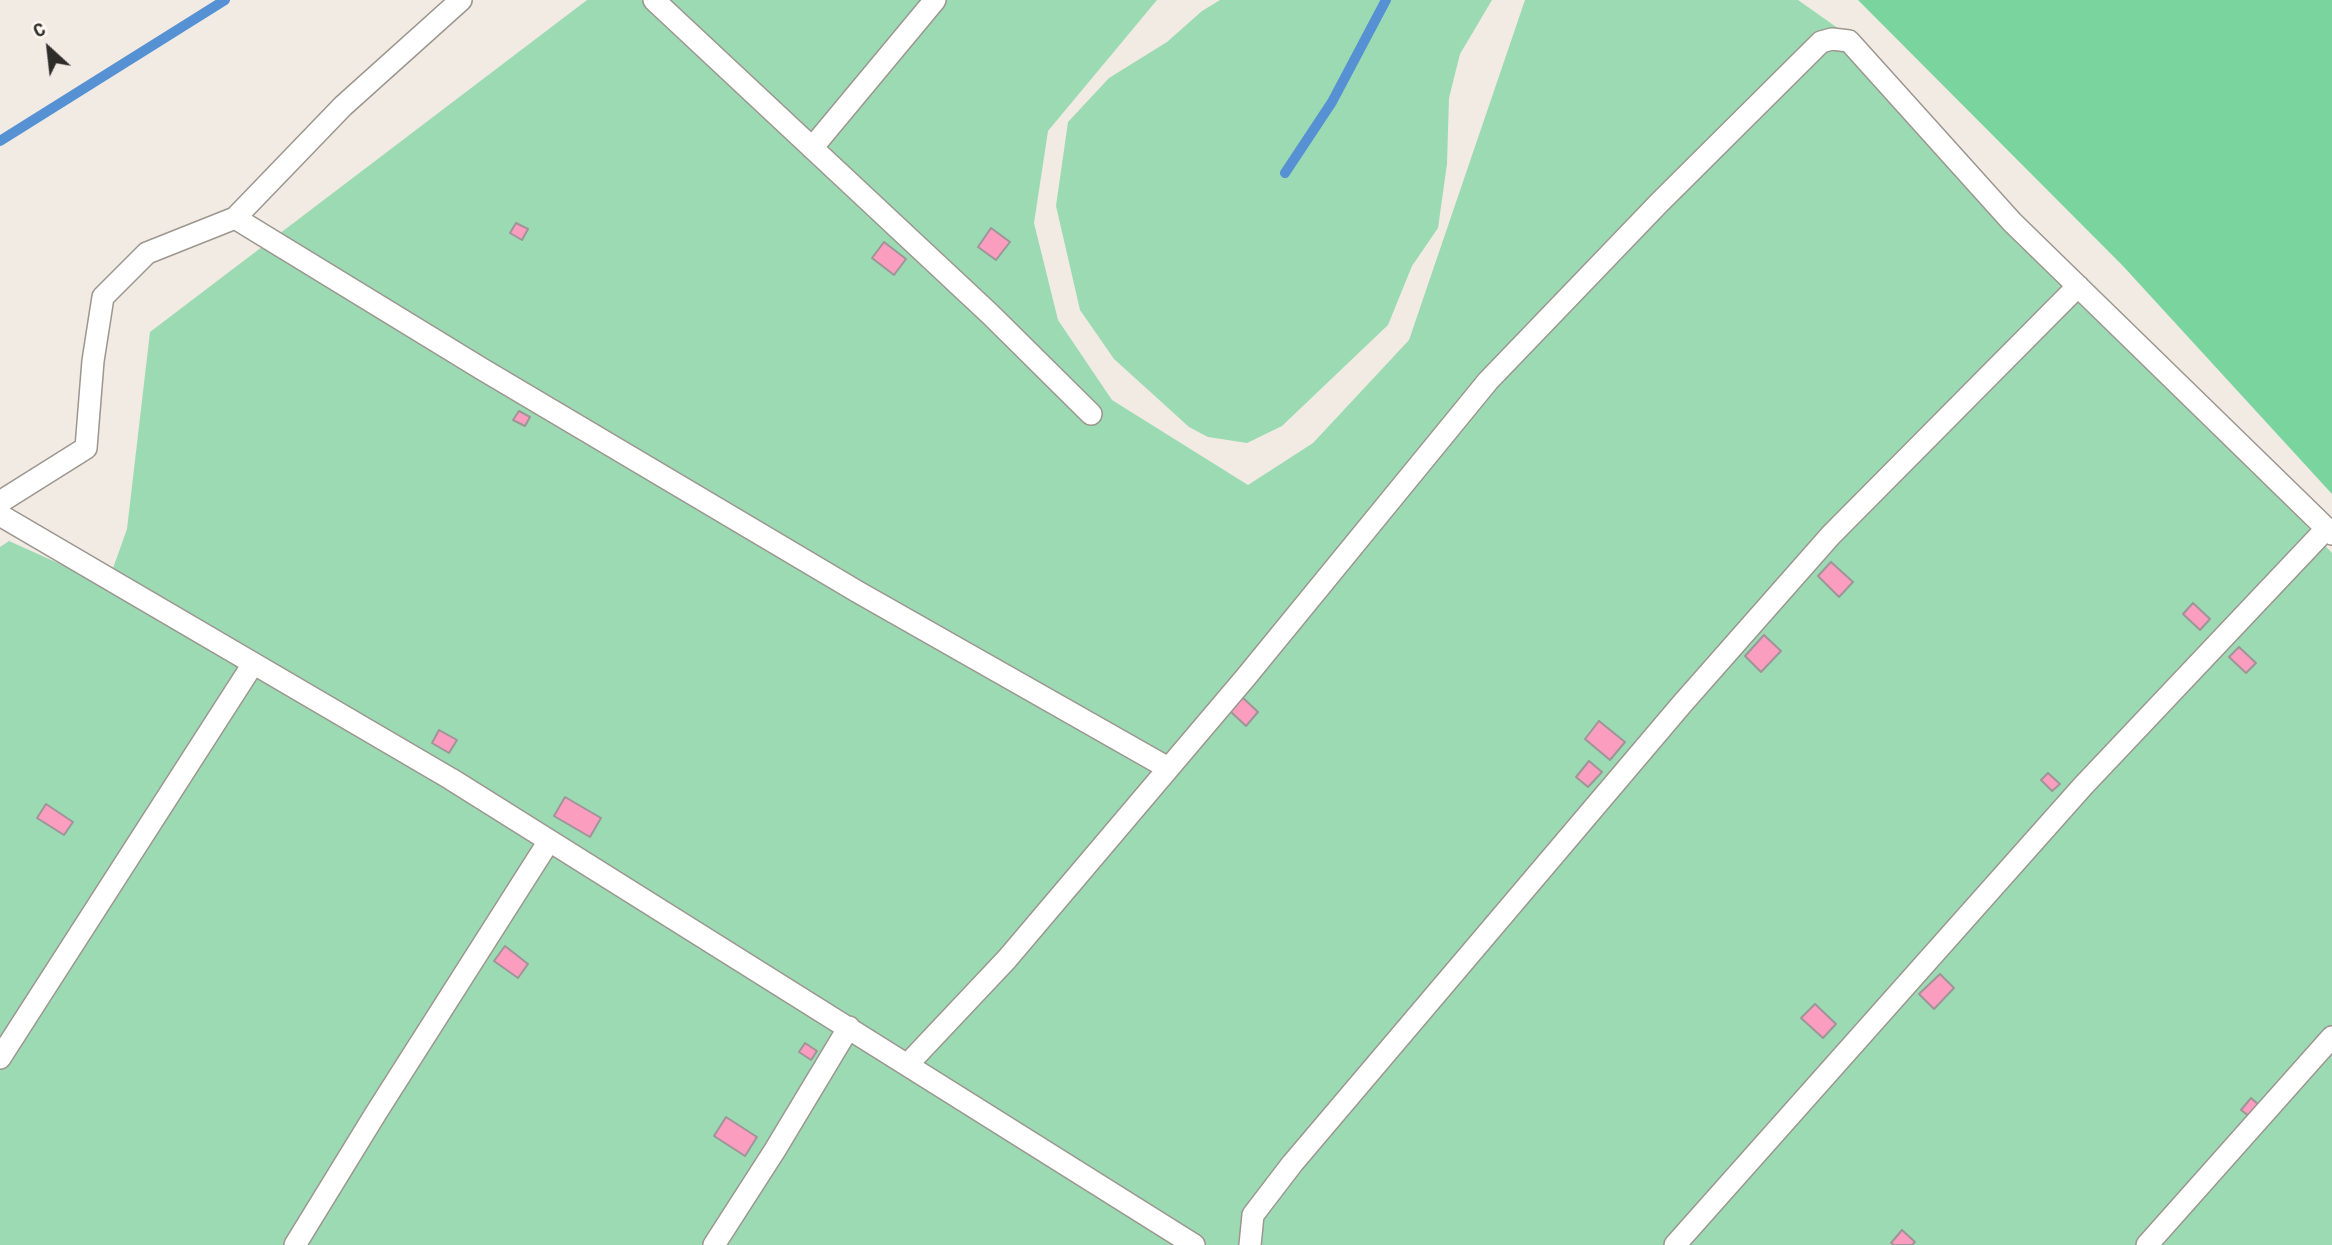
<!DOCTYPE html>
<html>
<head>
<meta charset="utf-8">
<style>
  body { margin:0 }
  #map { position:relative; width:2332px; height:1245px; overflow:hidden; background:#f2ebe4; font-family:"Roboto Condensed",sans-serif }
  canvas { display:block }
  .north { position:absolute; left:14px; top:14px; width:70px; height:70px; -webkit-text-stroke:5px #fff8f1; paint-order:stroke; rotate:333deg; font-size:19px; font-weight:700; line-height:28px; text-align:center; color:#2f2d2a }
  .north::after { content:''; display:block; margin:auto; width:24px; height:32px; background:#2f2d2a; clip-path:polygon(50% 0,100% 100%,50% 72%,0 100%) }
</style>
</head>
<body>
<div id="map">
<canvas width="2332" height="1245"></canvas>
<div class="north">С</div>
</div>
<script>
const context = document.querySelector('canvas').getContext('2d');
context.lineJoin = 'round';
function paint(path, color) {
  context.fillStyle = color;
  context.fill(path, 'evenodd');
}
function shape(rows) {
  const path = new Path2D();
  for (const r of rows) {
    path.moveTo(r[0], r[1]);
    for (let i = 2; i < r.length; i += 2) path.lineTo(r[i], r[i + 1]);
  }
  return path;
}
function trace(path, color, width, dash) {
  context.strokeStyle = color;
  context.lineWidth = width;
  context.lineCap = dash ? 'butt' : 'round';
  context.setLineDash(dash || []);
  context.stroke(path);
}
const green = shape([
  [587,0,1157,0,1048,131,1034,223,1058,320,1112,400,1248,485,1313,443,1409,340,1525,0,1798,0,1849,36,2332,553,2332,1245,0,1245,0,547,9,541,107,585,127,529,150,332],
  [1220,0,1492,0,1460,54,1449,98,1447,164,1438,228,1412,266,1388,325,1282,426,1247,443,1208,437,1189,427,1114,359,1080,310,1056,206,1068,122,1109,78,1167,42,1202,11]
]);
const forest = shape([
  [1858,0,2332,0,2332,494,2123,266]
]);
const stream = shape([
  [0,141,225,0],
  [1285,173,1332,102,1386,0]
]);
const building = shape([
  [516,223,528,229,522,240,510,233,516,223],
  [991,228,1010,242,996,260,978,247,991,228],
  [884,242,906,259,894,275,872,258,884,242],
  [519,411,530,417,525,426,513,420,519,411],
  [1831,562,1853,582,1839,597,1818,576,1831,562],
  [2193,603,2210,619,2200,630,2183,614,2193,603],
  [1764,635,1781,651,1761,672,1745,656,1764,635],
  [2239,647,2256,663,2246,673,2229,657,2239,647],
  [1242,697,1258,712,1246,726,1230,711,1242,697],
  [1599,721,1625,742,1610,760,1585,739,1599,721],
  [439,730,457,740,449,753,432,743,439,730],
  [1589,761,1602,772,1588,787,1576,777,1589,761],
  [2048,773,2060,784,2052,791,2041,780,2048,773],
  [565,797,601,818,590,837,554,816,565,797],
  [46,804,73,822,64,835,37,818,46,804],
  [505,946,528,964,518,978,494,961,505,946],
  [1940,974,1954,988,1934,1009,1919,994,1940,974],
  [1815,1004,1836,1024,1823,1038,1801,1018,1815,1004],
  [805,1043,817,1051,811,1060,799,1052,805,1043],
  [2251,1098,2259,1105,2249,1116,2241,1110,2251,1098],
  [726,1117,757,1137,745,1156,714,1136,726,1117],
  [1902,1230,1915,1242,1912,1245,1894,1245,1891,1243,1902,1230]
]);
const lane = shape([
  [654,0,990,314,1091,414],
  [812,148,935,0],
  [235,218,482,369,858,592,1168,768],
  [0,502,86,448,93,361,103,297,147,253,235,218,343,106,461,0],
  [0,515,451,779,1194,1245],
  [0,1058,253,664],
  [908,1064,1007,959,1246,677,1488,381,1660,202,1821,42,1832,39,1849,41,2012,222,2332,534],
  [295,1245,376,1113,549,841],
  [714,1245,775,1150,849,1027],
  [1250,1245,1253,1215,1292,1164,1682,704,1831,535,2078,286],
  [1675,1245,2083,786,2327,528],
  [2147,1245,2332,1037]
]);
paint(green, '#9cdab3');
paint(forest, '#79d49e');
trace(stream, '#5591d3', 10);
paint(building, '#fa9dbf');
trace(building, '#9f9598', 2);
trace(lane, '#9c968f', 24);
trace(lane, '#fff', 21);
</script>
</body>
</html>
